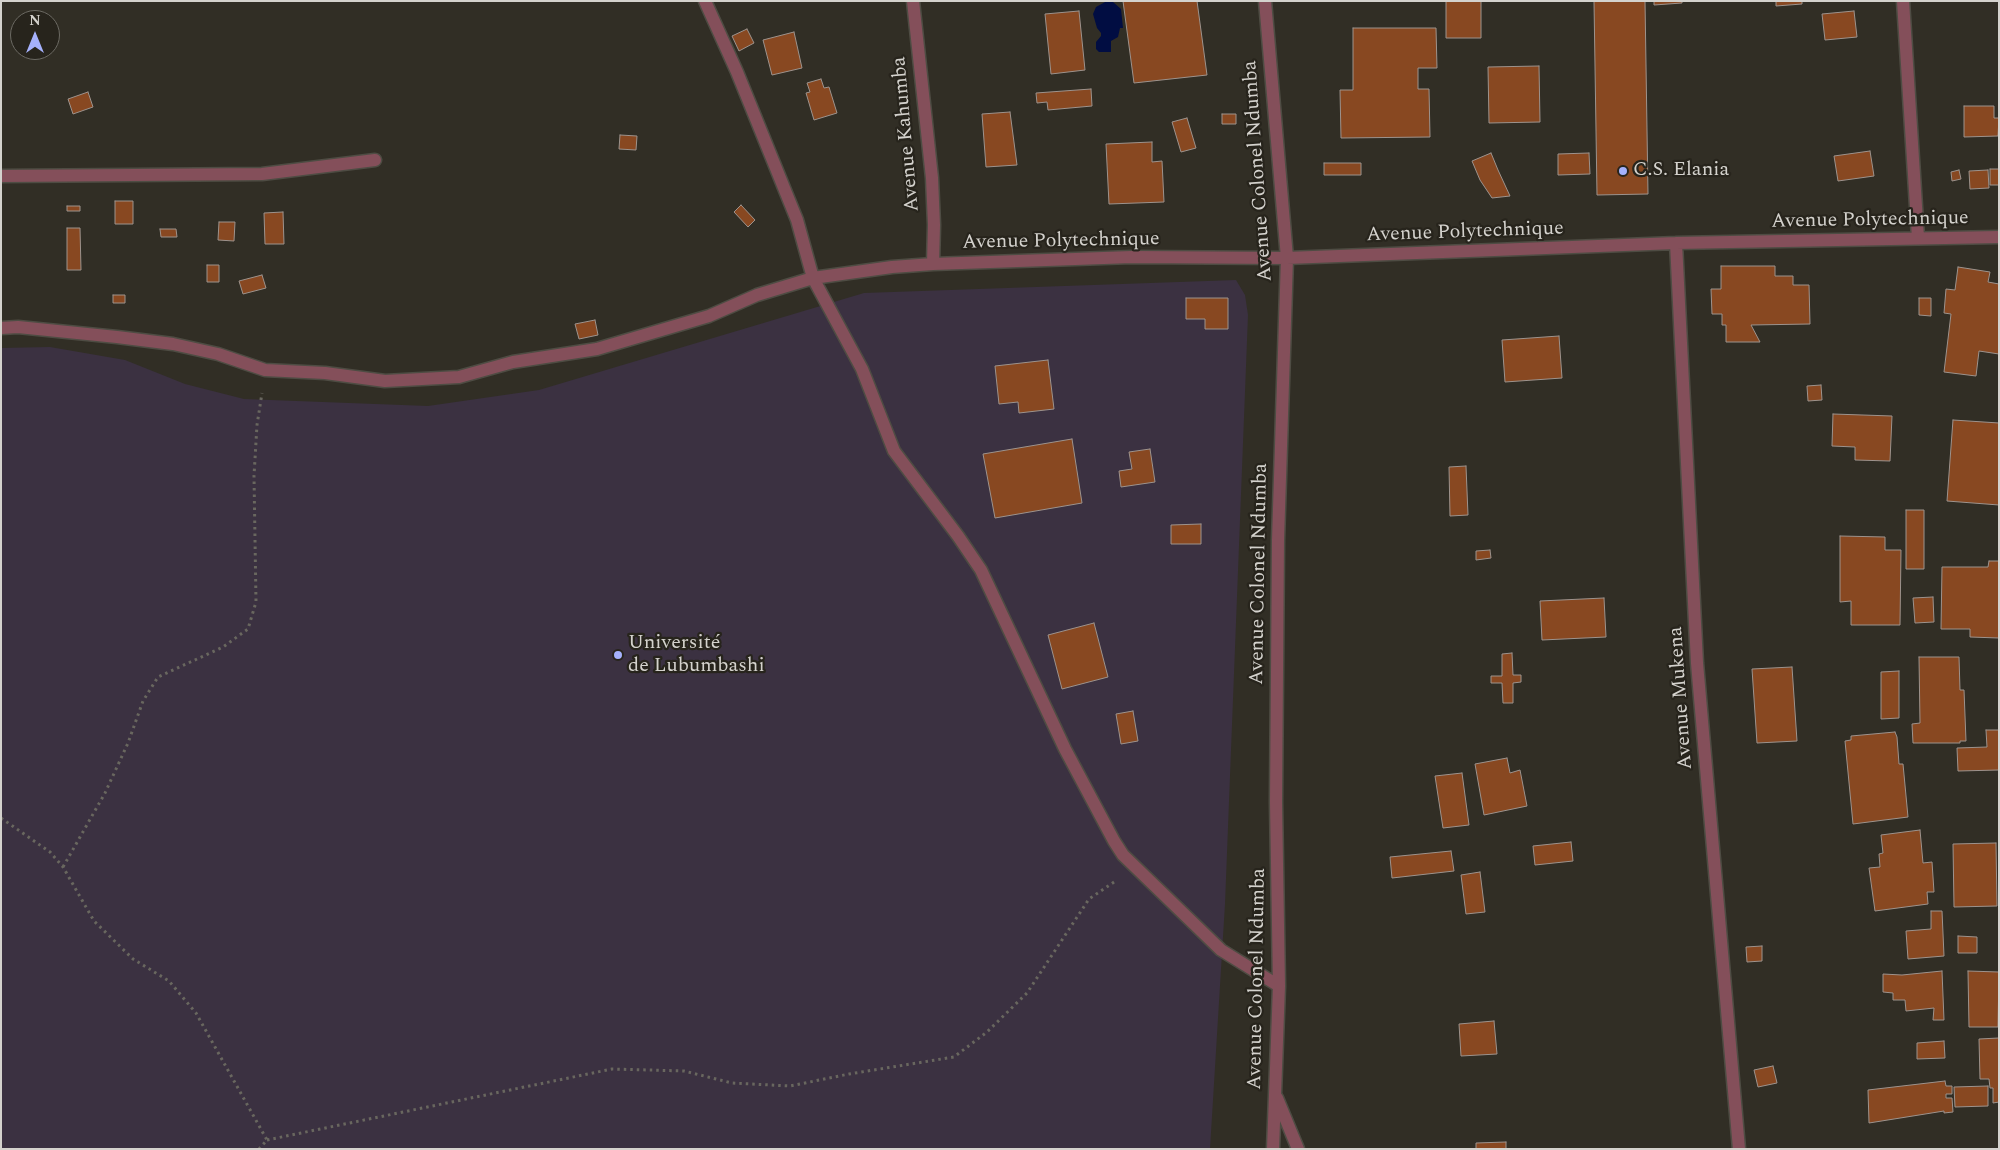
<!DOCTYPE html>
<html>
<head>
<meta charset="utf-8">
<style>
  body { margin:0 }
  #map { position:relative; width:2000px; height:1150px; overflow:hidden; background:#312e25; font-family:Spectral,serif }
  canvas { display:block }
  .frame { position:absolute; inset:0; border:2px solid #d4d2cd; pointer-events:none }
  .north { position:absolute; left:10px; top:10px; width:50px; height:50px; box-sizing:border-box; background:#27241c; border:1px solid #6c6a63; border-radius:50%; rotate:0deg; font-size:14px; font-weight:700; line-height:20px; text-align:center; color:#d4d2cd }
  .north::after { content:''; display:block; margin:auto; width:18px; height:22px; background:#a5b1fc; clip-path:polygon(50% 0,100% 100%,50% 72%,0 100%) }
</style>
</head>
<body>
<div id="map">
<canvas width="2000" height="1150"></canvas>
<div class="frame"></div>
<div class="north">N</div>
</div>
<script>
const context = document.querySelector('canvas').getContext('2d');
context.lineJoin = 'round';
function paint(path, color) {
  context.fillStyle = color;
  context.fill(path, 'evenodd');
}
function shape(rows) {
  const path = new Path2D();
  for (const r of rows) {
    path.moveTo(r[0], r[1]);
    for (let i = 2; i < r.length; i += 2) path.lineTo(r[i], r[i + 1]);
  }
  return path;
}
function trace(path, color, width, dash) {
  context.strokeStyle = color;
  context.lineWidth = width;
  context.lineCap = dash ? 'butt' : 'round';
  context.setLineDash(dash || []);
  context.stroke(path);
}
function drawText(font, color, halo, rows, align = 'center') {
  context.font = font + ' Spectral,serif';
  context.lineWidth = 4.5;
  context.setLineDash([]);
  context.textBaseline = 'middle';
  context.strokeStyle = halo;
  context.fillStyle = color;
  for (const [text, x, y, turn = 0] of rows) {
    context.save();
    context.translate(x, y);
    context.rotate((+turn || 0) * Math.PI / 180);
    context.textAlign = isNaN(turn) ? turn : align;
    if (halo) context.strokeText(text, 0, 0);
    context.fillText(text, 0, 0);
    context.restore();
  }
}
const education = shape([
  [1236,280,1245,295,1248,315,1225,904,1210,1149,1,1149,1,348,50,347,125,360,185,384,244,399,428,406,539,390,864,293]
]);
const water = shape([
  [1107,1,1113,2,1121,9,1123,28,1120,28,1118,37,1111,41,1111,52,1099,52,1096,49,1096,42,1101,36,1101,33,1097,28,1093,14,1096,7]
]);
const building = shape([
  [1123,1,1197,1,1207,75,1134,83,1123,1],
  [1446,1,1481,1,1481,38,1446,38,1446,1],
  [1594,1,1645,1,1648,194,1597,195,1594,1],
  [1654,1,1682,1,1682,3,1654,5,1654,1],
  [1776,1,1802,1,1802,4,1776,6,1776,1],
  [1079,11,1085,70,1051,74,1045,14,1079,11],
  [1854,11,1857,37,1825,40,1822,14,1854,11],
  [1353,28,1436,28,1437,68,1418,68,1418,89,1429,89,1430,137,1341,138,1340,90,1353,90,1353,28],
  [747,29,754,43,739,51,732,36,747,29],
  [794,32,802,68,772,75,763,40,794,32],
  [1539,66,1540,122,1489,123,1488,67,1539,66],
  [821,79,824,88,829,87,837,113,814,120,806,93,810,92,807,83,821,79],
  [1091,89,1092,106,1048,110,1047,102,1037,103,1036,93,1091,89],
  [88,92,93,107,73,114,68,99,88,92],
  [1964,106,1994,106,1994,118,1999,118,1998,136,1964,137,1964,106],
  [1010,112,1017,165,986,167,982,114,1010,112],
  [1222,114,1236,114,1236,124,1222,124,1222,114],
  [1187,118,1196,148,1181,152,1172,122,1187,118],
  [620,135,637,136,636,150,619,149,620,135],
  [1152,142,1152,162,1162,161,1164,202,1109,204,1106,144,1152,142],
  [1870,151,1874,176,1838,181,1834,156,1870,151],
  [1491,153,1498,170,1510,196,1492,198,1480,180,1472,161,1491,153],
  [1589,153,1590,174,1558,175,1558,154,1589,153],
  [1324,163,1361,163,1361,175,1324,175,1324,163],
  [1990,169,1999,169,1999,185,1990,185,1990,169],
  [1959,170,1961,179,1952,181,1951,172,1959,170],
  [1988,170,1989,188,1970,189,1969,171,1988,170],
  [115,201,133,201,133,224,115,224,115,201],
  [741,205,755,220,748,227,734,212,741,205],
  [67,206,80,206,80,211,67,211,67,206],
  [283,212,284,244,265,244,264,213,283,212],
  [219,222,235,222,234,241,218,240,219,222],
  [67,228,80,228,81,270,67,270,67,228],
  [160,229,176,229,177,237,161,237,160,229],
  [207,265,219,265,219,282,207,282,207,265],
  [1721,266,1775,266,1775,276,1793,276,1793,285,1809,285,1810,324,1751,325,1760,342,1726,342,1726,325,1722,325,1722,314,1712,314,1711,289,1721,289,1721,266],
  [1958,267,1990,272,1988,282,1999,284,1999,354,1979,351,1976,376,1944,372,1951,314,1944,313,1946,289,1955,290,1958,267],
  [262,275,266,288,243,294,239,281,262,275],
  [113,295,125,295,125,303,113,303,113,295],
  [1186,298,1228,298,1228,329,1205,329,1205,319,1186,319,1186,298],
  [1919,298,1931,298,1931,316,1919,315,1919,298],
  [595,320,598,335,579,339,575,324,595,320],
  [1559,336,1562,378,1505,382,1502,340,1559,336],
  [1048,360,1054,409,1019,413,1018,402,999,404,995,366,1048,360],
  [1821,385,1822,400,1808,401,1807,386,1821,385],
  [1833,414,1892,416,1890,461,1855,460,1855,447,1832,446,1833,414],
  [1953,420,1999,423,1999,505,1947,501,1953,420],
  [1072,439,1082,503,995,518,983,454,1072,439],
  [1150,449,1155,482,1121,487,1119,471,1132,469,1129,452,1150,449],
  [1466,466,1468,515,1450,516,1449,467,1466,466],
  [1906,510,1924,510,1924,569,1906,569,1906,510],
  [1201,524,1201,544,1171,544,1171,525,1201,524],
  [1840,536,1885,537,1885,550,1901,550,1900,625,1851,625,1851,601,1840,602,1840,536],
  [1490,550,1491,558,1476,560,1476,551,1490,550],
  [1989,561,1999,561,1999,638,1970,637,1970,629,1941,629,1942,567,1988,567,1989,561],
  [1933,597,1934,622,1915,623,1913,598,1933,597],
  [1604,598,1606,637,1542,640,1540,601,1604,598],
  [1094,623,1108,677,1062,689,1048,635,1094,623],
  [1512,653,1513,675,1521,675,1521,682,1513,683,1513,703,1503,703,1502,683,1491,683,1491,676,1502,676,1502,654,1512,653],
  [1919,657,1959,657,1960,690,1964,690,1966,741,1960,741,1960,743,1913,743,1912,724,1920,723,1919,657],
  [1792,667,1797,741,1757,743,1752,669,1792,667],
  [1899,671,1899,718,1881,719,1881,672,1899,671],
  [1133,711,1138,741,1121,744,1116,714,1133,711],
  [1986,730,1999,730,1999,770,1958,771,1957,748,1987,747,1986,730],
  [1895,732,1897,737,1899,764,1903,764,1908,817,1853,824,1845,741,1851,740,1851,736,1895,732],
  [1507,758,1510,773,1520,770,1527,806,1484,815,1475,764,1507,758],
  [1462,773,1469,825,1443,828,1435,776,1462,773],
  [1920,830,1923,863,1932,862,1934,892,1927,892,1928,904,1875,911,1869,868,1880,867,1879,854,1883,853,1881,835,1920,830],
  [1571,842,1573,861,1535,865,1533,846,1571,842],
  [1996,843,1997,906,1954,907,1953,844,1996,843],
  [1451,851,1454,871,1392,878,1390,857,1451,851],
  [1480,872,1485,912,1466,914,1461,875,1480,872],
  [1931,911,1942,911,1944,956,1908,959,1906,931,1931,929,1931,911],
  [1958,936,1977,937,1977,953,1958,953,1958,936],
  [1762,946,1762,961,1747,962,1746,947,1762,946],
  [1942,971,1944,1020,1933,1020,1934,1008,1906,1011,1905,1000,1893,1000,1893,993,1883,992,1883,974,1902,975,1942,971],
  [1968,971,1999,972,1998,1027,1969,1027,1968,971],
  [1494,1021,1497,1054,1461,1056,1459,1024,1494,1021],
  [1999,1038,1999,1102,1993,1103,1993,1088,1990,1088,1989,1079,1980,1079,1979,1039,1999,1038],
  [1944,1041,1945,1058,1917,1059,1917,1043,1944,1041],
  [1773,1066,1777,1083,1758,1087,1754,1070,1773,1066],
  [1945,1081,1946,1086,1952,1086,1952,1094,1946,1094,1946,1098,1952,1098,1953,1112,1944,1113,1944,1111,1869,1123,1868,1090,1945,1081],
  [1988,1086,1988,1106,1955,1107,1954,1087,1988,1086],
  [1506,1142,1506,1149,1476,1149,1476,1143,1506,1142]
]);
const path = shape([
  [1,818,50,852,63,867,94,921,133,959,169,981,196,1013,267,1140,259,1149],
  [63,867,105,793,128,743,143,701,158,677,223,647,248,629,256,602,254,476,257,425,262,393],
  [267,1140,612,1069,684,1071,732,1083,790,1086,849,1074,954,1057,987,1032,1027,993,1089,899,1117,880]
]);
const minor = shape([
  [705,1,737,72,797,220,813,278,862,369,894,451,958,536,981,570,1065,749,1114,841,1123,855,1221,950,1279,986],
  [913,1,932,178,934,225,933,264],
  [1265,1,1287,258,1278,540,1276,802,1279,986,1273,1149],
  [1903,1,1918,238],
  [1,176,262,174,375,160],
  [1676,243,1697,663,1739,1149],
  [1,328,18,327,117,337,173,344,218,354,265,370,325,373,385,381,459,377,513,362,597,349,709,316,757,295,813,278,892,267,933,264,1132,257,1287,258,1676,243,1999,237],
  [1277,1098,1298,1149]
]);
const markers = [
  [1623,171,5,"#a5b1fc"],
  [618,655,5,"#a5b1fc"]
];
const streetNames = [
  ["Avenue Kahumba",907,134,-95],
  ["Avenue Colonel Ndumba",1259,171,-94],
  ["Avenue Polytechnique",1870,221,-1],
  ["Avenue Polytechnique",1465,233,-2],
  ["Avenue Polytechnique",1061,242,-1],
  ["Avenue Colonel Ndumba",1260,574,-89],
  ["Avenue Mukena",1682,698,-94],
  ["Avenue Colonel Ndumba",1258,979,-89]
];
const poiNames = [
  ["C.S. Elania",1633,171],
  ["Université",628,644],
  ["de Lubumbashi",628,667]
];
paint(education, '#3b3141');
paint(water, '#010d42');
paint(building, '#884821');
trace(building, '#9d938d', 1);
trace(minor, '#4e4c43', 15);
trace(path, '#69675f', 3, [2.5, 4]);
trace(minor, '#844f5a', 12);
for (const [x, y, r, color] of markers) {
  const dot = new Path2D();
  dot.arc(x, y, r, 0, 2 * Math.PI);
  context.fillStyle = color;
  context.fill(dot);
  trace(dot, '#27241c', 2);
}
drawText('20px', '#d4d2cd', '#27241c', streetNames);
drawText('20px', '#d4d2cd', '#27241c', poiNames, 'left');
</script>
</body>
</html>
